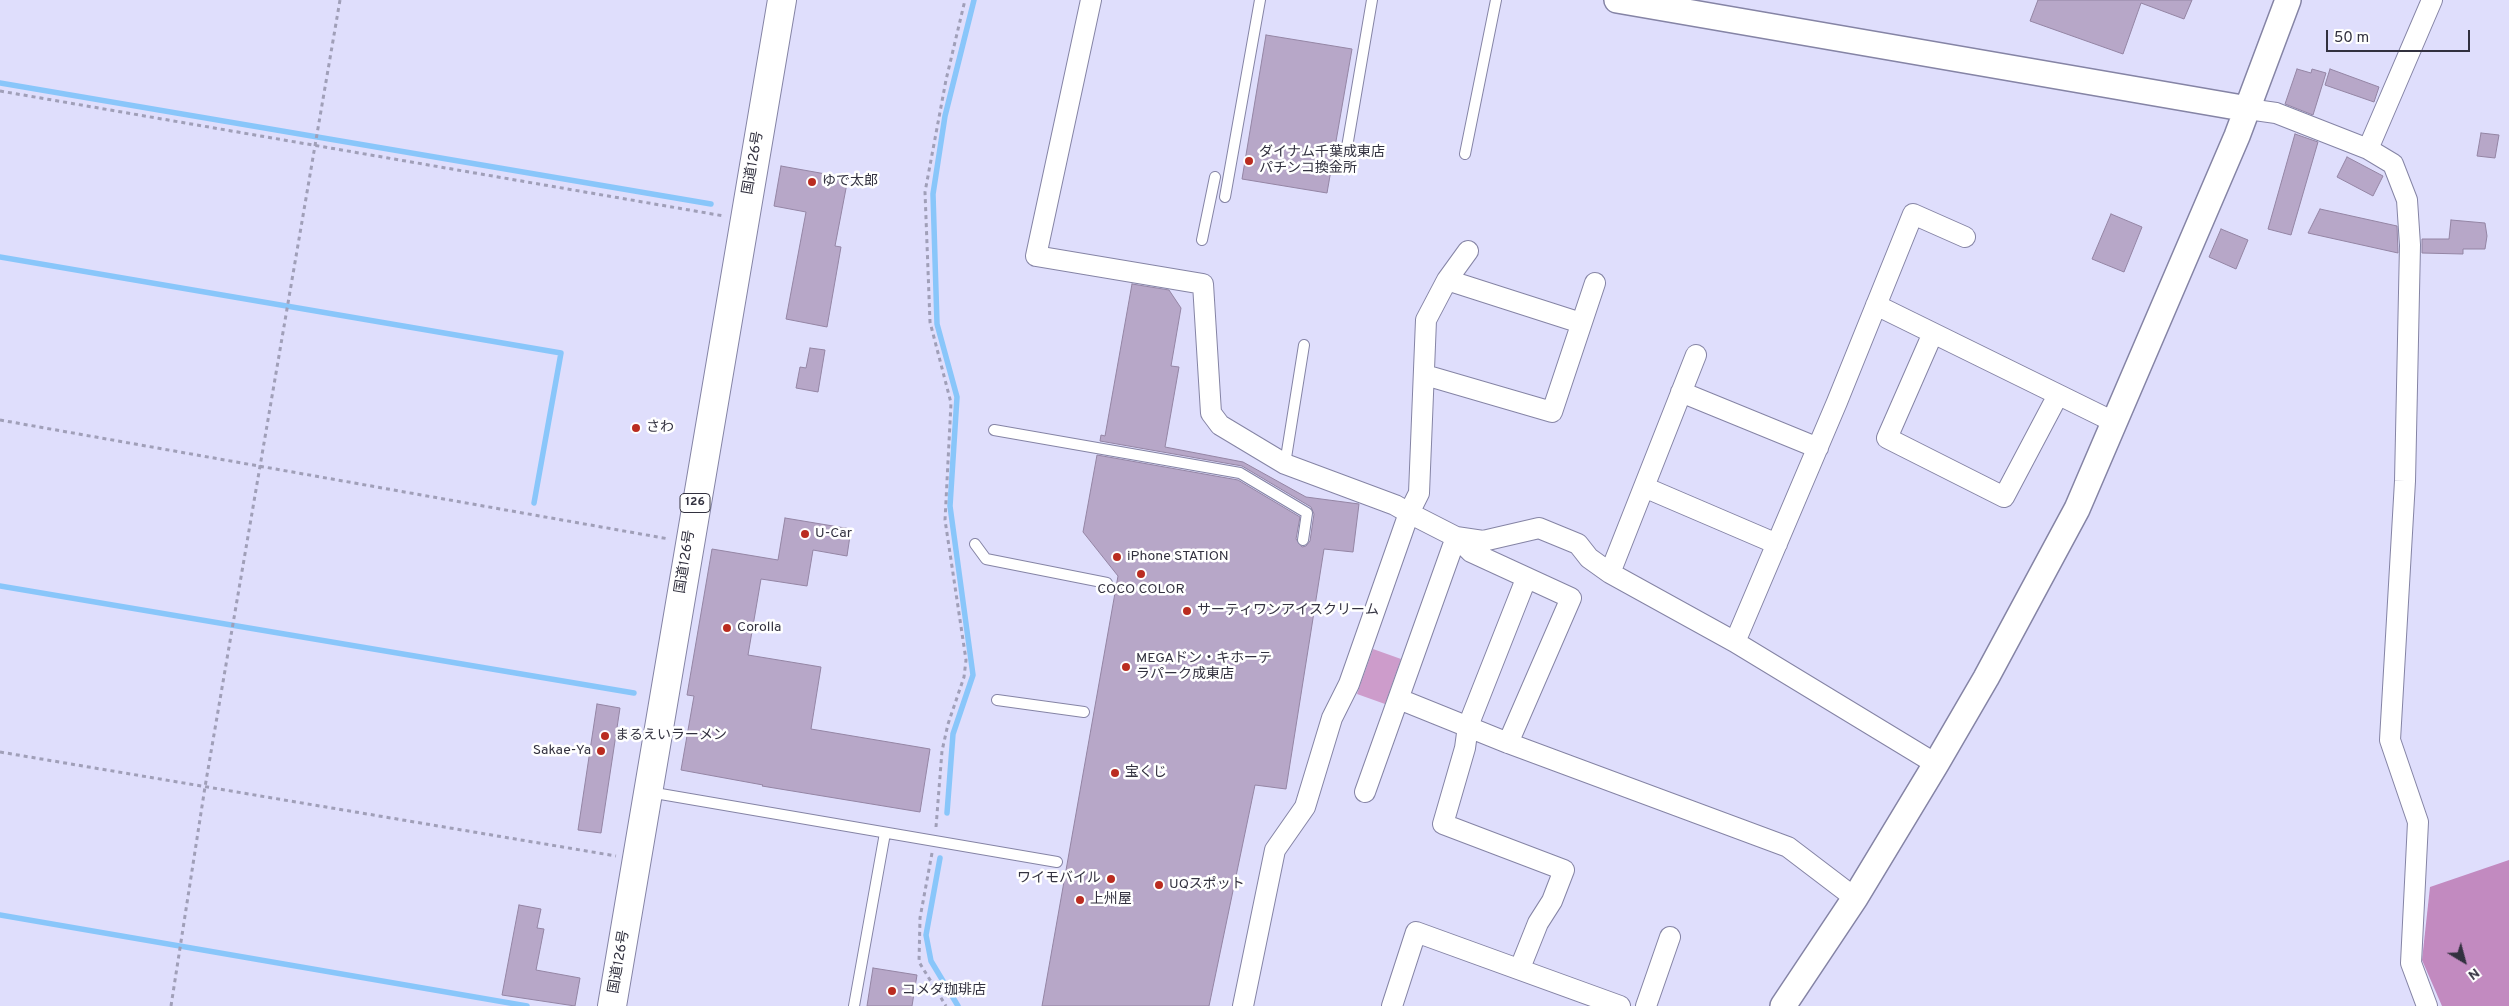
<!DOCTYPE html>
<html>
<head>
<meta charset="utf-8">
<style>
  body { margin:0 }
  #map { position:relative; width:2509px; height:1006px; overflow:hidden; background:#dfdefc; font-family:Overpass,sans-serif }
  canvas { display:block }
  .north { position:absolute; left:2439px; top:936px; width:50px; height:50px; -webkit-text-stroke:4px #fff; paint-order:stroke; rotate:143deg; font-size:14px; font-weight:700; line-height:20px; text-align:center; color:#32313f }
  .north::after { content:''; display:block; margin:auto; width:18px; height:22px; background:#32313f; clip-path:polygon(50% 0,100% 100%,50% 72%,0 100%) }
  .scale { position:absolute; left:2326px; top:30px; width:144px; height:22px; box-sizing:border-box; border:2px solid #32313f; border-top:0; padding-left:6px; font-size:15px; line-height:18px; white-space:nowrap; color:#32313f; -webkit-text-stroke:4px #fff; paint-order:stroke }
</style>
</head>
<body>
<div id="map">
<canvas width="2509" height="1006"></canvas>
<div class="north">N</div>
<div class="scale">50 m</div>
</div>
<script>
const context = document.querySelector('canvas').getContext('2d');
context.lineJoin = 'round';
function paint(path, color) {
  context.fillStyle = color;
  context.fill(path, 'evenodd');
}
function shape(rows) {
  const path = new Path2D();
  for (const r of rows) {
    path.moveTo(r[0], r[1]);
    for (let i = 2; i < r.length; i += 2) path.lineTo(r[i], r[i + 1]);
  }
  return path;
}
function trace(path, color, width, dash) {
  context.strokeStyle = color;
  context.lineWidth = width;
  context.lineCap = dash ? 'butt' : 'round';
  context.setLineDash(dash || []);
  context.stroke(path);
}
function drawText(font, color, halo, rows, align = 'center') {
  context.font = font + ' Overpass,"Noto Sans JP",sans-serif';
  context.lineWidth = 5;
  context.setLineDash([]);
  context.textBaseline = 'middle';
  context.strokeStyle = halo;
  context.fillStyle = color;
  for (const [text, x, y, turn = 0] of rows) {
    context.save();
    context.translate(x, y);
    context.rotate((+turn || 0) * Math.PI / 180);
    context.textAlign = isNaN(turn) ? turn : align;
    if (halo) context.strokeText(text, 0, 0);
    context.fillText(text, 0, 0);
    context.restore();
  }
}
const green = shape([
  [1373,649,1401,659,1385,704,1357,694]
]);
const forest = shape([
  [2509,860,2509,1006,2442,1006,2422,960,2430,887]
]);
const stream = shape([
  [0,83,711,204],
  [0,257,561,353,534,503],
  [0,586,634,693],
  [947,813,953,734,973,675,950,506,957,397,937,324,933,194,945,116,974,0],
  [940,858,926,935,931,961,958,1006],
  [0,915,527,1006]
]);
const building = shape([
  [2038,0,2192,0,2184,19,2141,3,2123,54,2030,21,2038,0],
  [1266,35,1352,49,1327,193,1242,179,1266,35],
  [2297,69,2311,73,2312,69,2326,73,2313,115,2285,104,2297,69],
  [2330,69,2379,87,2374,102,2325,85,2330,69],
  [2481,133,2499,135,2495,158,2477,156,2481,133],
  [2295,134,2318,142,2291,235,2268,229,2295,134],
  [2347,157,2383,176,2373,196,2337,177,2347,157],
  [781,166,848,178,835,246,841,247,827,327,786,319,806,212,774,206,781,166],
  [2320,209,2397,226,2398,253,2308,233,2320,209],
  [2111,214,2142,227,2124,272,2092,259,2111,214],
  [2451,220,2485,223,2487,236,2485,249,2463,249,2463,254,2422,253,2422,239,2449,239,2451,220],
  [2221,229,2248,240,2236,269,2209,257,2221,229],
  [1132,284,1169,290,1181,308,1171,366,1179,367,1165,447,1243,462,1306,497,1359,504,1353,552,1324,549,1286,789,1255,785,1209,1006,1042,1006,1118,576,1083,532,1097,455,1238,480,1300,517,1296,539,1302,547,1306,546,1310,541,1314,514,1311,507,1242,466,1100,441,1101,435,1105,436,1132,284],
  [810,348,825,350,818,392,796,388,800,367,806,368,810,348],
  [785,518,851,529,847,556,813,550,807,586,761,579,748,655,821,667,811,729,930,749,920,812,762,786,763,785,681,770,694,696,687,695,712,549,778,560,785,518],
  [597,704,620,708,601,833,578,830,597,704],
  [519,905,541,909,537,928,544,929,536,970,580,978,575,1006,502,995,519,905],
  [873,968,917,975,912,1006,867,1006,873,968]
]);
const path = shape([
  [0,91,724,216],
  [0,420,669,539],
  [0,752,616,856],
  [936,827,942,751,948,724,964,677,966,660,945,520,951,403,930,322,925,192,946,80,965,0],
  [932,853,920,918,919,962,946,1006],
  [171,1006,205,787,340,0]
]);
const service = shape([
  [1465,154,1496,0],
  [1345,159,1372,0],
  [1225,197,1260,0],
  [1202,240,1215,177],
  [994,430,1240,473,1307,513,1303,540],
  [1285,464,1304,345],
  [975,544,986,559,1107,583],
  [997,700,1084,712],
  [649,792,1057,862],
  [854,1006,885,833]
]);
const minor = shape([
  [1091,0,1036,256,1203,284,1211,413,1220,425,1285,464,1395,505,1409,513,1349,684,1332,718,1305,807,1275,850,1243,1006],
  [2248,109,2276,113,2368,149,2393,164,2407,200,2410,245,2405,481,2390,740,2418,822,2411,963,2427,1006],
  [2368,149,2432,0],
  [1468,251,1447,280,1426,320,1419,493,1409,513,1456,537,1483,541,1539,528,1578,544,1589,558,1610,573,1735,642,1936,764],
  [1447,280,1581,323],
  [1876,305,2114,422],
  [1933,333,1887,438,2004,497,2058,395],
  [1425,375,1552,412,1595,283],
  [1681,392,1818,448],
  [1644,487,1777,544],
  [1610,573,1696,355],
  [1735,642,1837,402,1913,214,1965,237],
  [1399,699,1508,743,1788,847,1855,898],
  [1365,792,1456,537,1471,552,1571,598,1508,743],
  [1520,968,1538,923,1552,901,1564,870,1443,824,1465,748,1468,726,1526,579],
  [1392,1006,1416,932,1620,1006],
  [1646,1006,1670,937]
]);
const tertiary = shape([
  [1617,0,2248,109],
  [1783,1006,1855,898,1936,764,1986,678,2077,509,2237,136,2288,0]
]);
const trunk = shape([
  [612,1006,782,0]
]);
const markers = [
  [1249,161,5,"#ba2c20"],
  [812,182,5,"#ba2c20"],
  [636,428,5,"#ba2c20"],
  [805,534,5,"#ba2c20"],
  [1117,557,5,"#ba2c20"],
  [1141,574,5,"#ba2c20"],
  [1187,611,5,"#ba2c20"],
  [727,628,5,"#ba2c20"],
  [1126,667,5,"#ba2c20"],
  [605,736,5,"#ba2c20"],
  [601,751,5,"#ba2c20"],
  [1115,773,5,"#ba2c20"],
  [1111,879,5,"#ba2c20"],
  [1159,885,5,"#ba2c20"],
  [1080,900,5,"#ba2c20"],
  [892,991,5,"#ba2c20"]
];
const shields = [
  [695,503,30]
];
const shieldNames = [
  ["126",695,503]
];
const poiNames = [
  ["ダイナム千葉成東店",1259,153],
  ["パチンコ換金所",1259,169],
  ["ゆで太郎",822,182],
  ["さわ",646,428],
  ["U-Car",815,534],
  ["iPhone STATION",1127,557],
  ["COCO COLOR",1141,590,"center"],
  ["サーティワンアイスクリーム",1197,611],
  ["Corolla",737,628],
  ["MEGAドン・キホーテ",1136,659],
  ["ラパーク成東店",1136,675],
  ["まるえいラーメン",615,736],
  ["Sakae-Ya",591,751,"right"],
  ["宝くじ",1125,773],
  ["ワイモバイル",1101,879,"right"],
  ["UQスポット",1169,885],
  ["上州屋",1090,900],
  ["コメダ珈琲店",902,991]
];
const streetNames = [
  ["国道126号",754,163,-80],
  ["国道126号",686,562,-81],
  ["国道126号",620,962,-80]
];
paint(green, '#cd9ccb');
paint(forest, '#c28ac0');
trace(stream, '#89c6fa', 5.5);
paint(building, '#b7a7c8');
trace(building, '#9485a4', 1);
trace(service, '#8584a5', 12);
trace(minor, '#8584a5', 22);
trace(tertiary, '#8584a5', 28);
trace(trunk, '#8584a5', 30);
trace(path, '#a09fb8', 3, [4, 4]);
trace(service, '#fff', 10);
trace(minor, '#fff', 20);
trace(tertiary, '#fff', 25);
trace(trunk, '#fff', 28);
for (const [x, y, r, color] of markers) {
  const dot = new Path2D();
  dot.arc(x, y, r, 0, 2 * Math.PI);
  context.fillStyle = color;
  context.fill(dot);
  trace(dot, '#fff', 2);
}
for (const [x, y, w] of shields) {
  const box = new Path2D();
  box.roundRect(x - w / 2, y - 9.5, w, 19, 4);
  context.fillStyle = '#fff';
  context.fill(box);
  trace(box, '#32313f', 1);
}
drawText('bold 12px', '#32313f', null, shieldNames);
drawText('14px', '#32313f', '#fff', poiNames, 'left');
drawText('14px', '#32313f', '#fff', streetNames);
</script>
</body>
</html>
